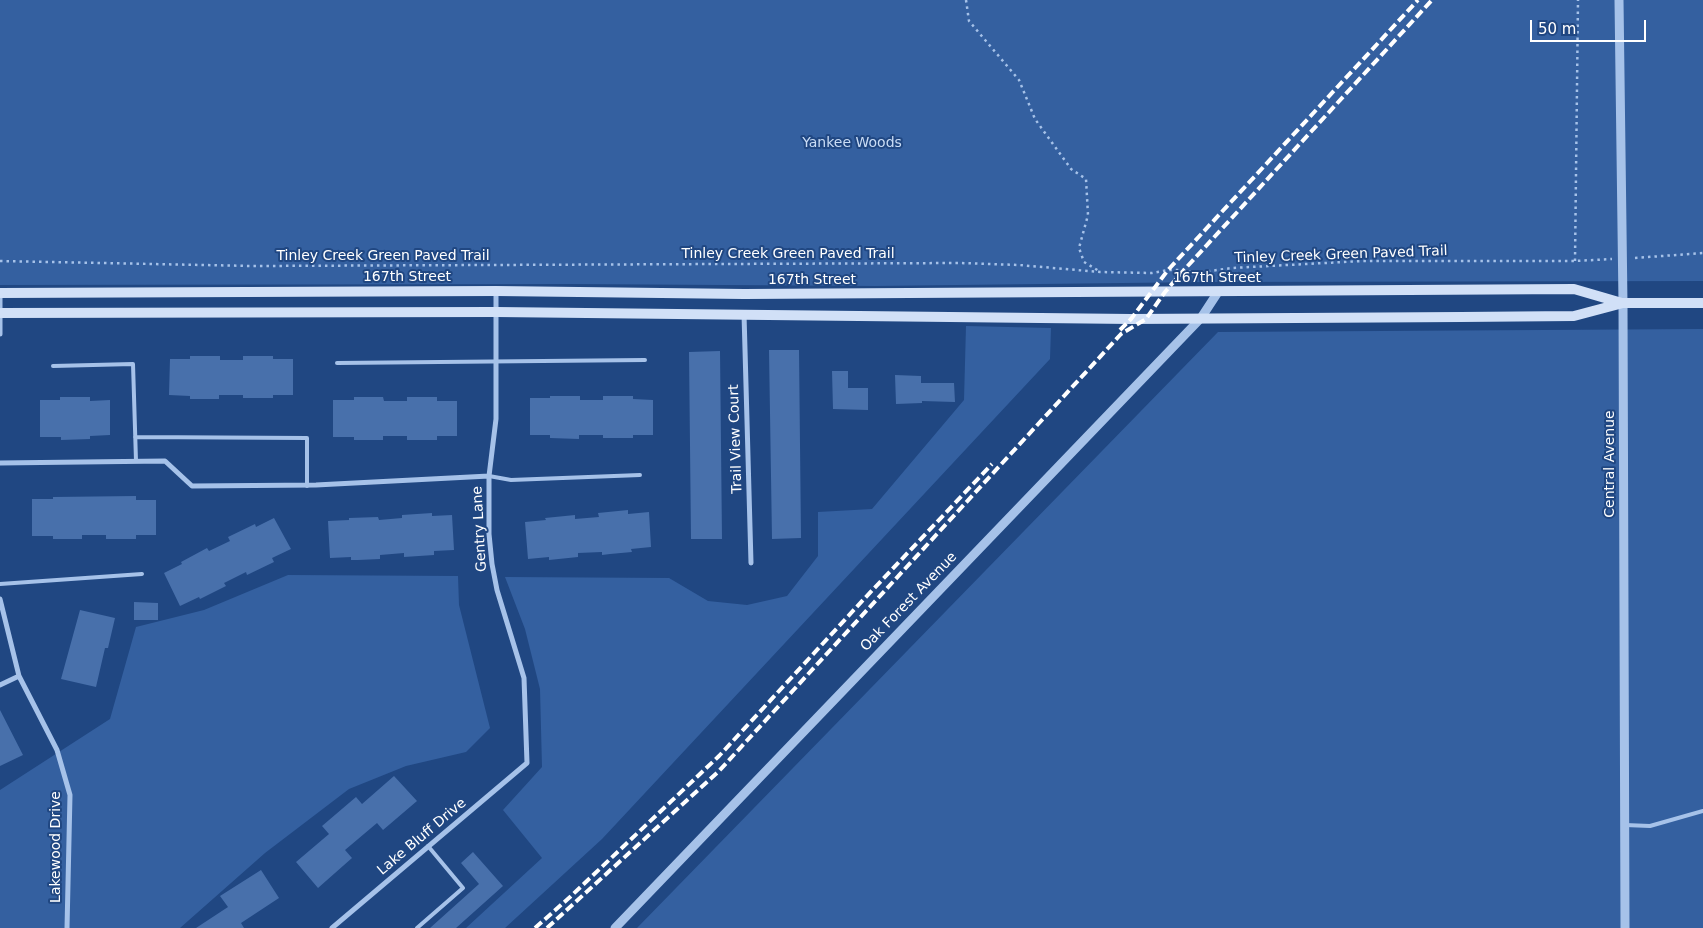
<!DOCTYPE html>
<html>
<head>
<meta charset="utf-8">
<style>
  body { margin:0 }
  #map { position:relative; width:1703px; height:928px; overflow:hidden; background:#204782; font-family:"DejaVu Sans",sans-serif }
  canvas { display:block }
  .scale { position:absolute; left:1530px; top:20px; width:116px; height:22px; box-sizing:border-box; border:2px solid #fff; border-top:0; padding-left:6px; font-size:15px; line-height:18px; white-space:nowrap; color:#fff; -webkit-text-stroke:4px #204782; paint-order:stroke }
</style>
</head>
<body>
<div id="map">
<canvas width="1703" height="928"></canvas>
<div class="scale">50 m</div>
</div>
<script>
const context = document.querySelector('canvas').getContext('2d');
context.lineJoin = 'round';
function paint(path, color) {
  context.fillStyle = color;
  context.fill(path, 'evenodd');
}
function shape(rows) {
  const path = new Path2D();
  for (const r of rows) {
    path.moveTo(r[0], r[1]);
    for (let i = 2; i < r.length; i += 2) path.lineTo(r[i], r[i + 1]);
  }
  return path;
}
function trace(path, color, width, dash) {
  context.strokeStyle = color;
  context.lineWidth = width;
  context.lineCap = dash ? 'butt' : 'round';
  context.setLineDash(dash || []);
  context.stroke(path);
}
function drawText(font, color, halo, rows, align = 'center') {
  context.font = font + ' "DejaVu Sans",sans-serif';
  context.lineWidth = 4;
  context.setLineDash([]);
  context.textBaseline = 'middle';
  context.strokeStyle = halo;
  context.fillStyle = color;
  for (const [text, x, y, turn = 0] of rows) {
    context.save();
    context.translate(x, y);
    context.rotate((+turn || 0) * Math.PI / 180);
    context.textAlign = isNaN(turn) ? turn : align;
    if (halo) context.strokeText(text, 0, 0);
    context.fillText(text, 0, 0);
    context.restore();
  }
}
const green = shape([
  [0,0,1703,0,1703,281,1206,282,875,286,570,284,0,285],
  [966,326,1051,328,1050,359,602,839,505,928,466,928,542,858,503,810,542,767,540,689,525,629,505,577,669,578,708,601,747,605,787,596,818,556,818,512,872,509,964,400],
  [1703,329,1703,928,637,928,1218,332],
  [288,575,458,576,459,605,490,728,466,752,406,766,349,789,265,853,180,928,0,928,0,790,110,719,136,627,204,610]
]);
const building = shape([
  [769,350,799,350,801,538,772,539],
  [720,351,722,539,691,539,689,352],
  [190,356,220,356,220,360,243,360,243,356,273,356,273,359,293,359,293,395,273,395,273,398,243,398,243,395,219,395,219,399,190,399,190,396,169,395,170,359,190,359],
  [832,371,848,371,848,388,868,388,868,410,833,409],
  [895,375,921,376,921,383,954,383,955,402,922,401,922,403,896,404],
  [550,396,580,396,580,400,603,400,603,396,633,396,633,399,653,400,653,435,633,435,633,438,603,438,603,435,579,435,579,439,550,438,550,435,530,435,530,398,550,398],
  [60,397,90,397,90,401,110,400,110,435,90,436,90,439,61,440,61,437,40,437,40,400,60,400],
  [354,397,383,397,384,401,407,401,407,397,437,397,437,401,457,401,457,436,437,436,437,440,407,440,407,436,383,436,383,440,354,440,354,437,333,437,333,400,354,400],
  [136,496,136,500,156,500,156,535,136,535,136,539,106,539,106,535,82,535,82,539,53,539,53,536,32,536,32,499,53,499,53,497],
  [628,510,628,514,649,512,651,547,631,549,632,552,610,554,602,555,602,552,578,553,578,557,549,560,549,557,528,559,525,522,546,520,545,518,575,515,575,519,599,517,598,513],
  [432,513,432,516,452,515,454,550,434,551,434,555,404,557,404,553,380,555,380,559,358,560,351,560,351,557,330,558,328,521,349,520,349,518,378,517,379,520,402,518,402,515],
  [274,518,291,549,272,558,274,562,247,575,246,572,224,583,226,586,200,599,199,597,180,606,164,573,182,564,181,562,207,548,209,551,230,541,228,537,255,524,256,527],
  [134,602,158,603,158,620,134,620],
  [80,610,115,618,108,648,105,648,96,687,61,679],
  [0,710,23,755,0,766],
  [394,776,417,801,383,830,377,823,345,850,352,858,318,888,296,862,329,834,322,826,356,797,362,804],
  [473,852,503,886,456,928,430,928,479,884,461,863],
  [261,870,279,898,241,923,244,928,196,928,228,907,220,896]
]);
const path = shape([
  [966,0,969,21,1019,80,1035,119,1071,169,1086,179,1088,215,1079,248,1084,262,1099,271],
  [1635,258,1703,253],
  [0,261,253,266,960,263,1019,265,1100,272,1152,273,1168,270,1184,270,1195,273,1232,268,1362,261,1575,261,1612,259],
  [1575,261,1578,0]
]);
const service = shape([
  [337,363,645,360],
  [53,366,133,364,136,461],
  [135,437,307,438,307,486],
  [489,476,511,480,640,475],
  [0,584,142,574],
  [1625,825,1650,826,1703,811],
  [417,928,463,888,428,846]
]);
const minor = shape([
  [744,314,751,563],
  [0,334,0,293],
  [0,463,165,461,192,486,316,485,489,476],
  [0,599,19,676,57,750,70,795,67,928],
  [0,685,19,676],
  [332,928,527,763,524,678,497,590,492,564,489,534,489,476,496,419,496,291]
]);
const tertiary = shape([
  [1619,0,1623,303,1625,928],
  [615,928,1201,318,1218,292]
]);
const secondary = shape([
  [0,293,496,291,744,294,1574,289,1622,303],
  [0,313,496,312,1131,319,1461,317,1574,316,1623,303,1703,303]
]);
const rail = shape([
  [1120,330,1131,319,1168,270,1418,0],
  [535,928,570,897,719,756,864,599,992,464],
  [547,928,719,771,1121,334,1146,319,1165,292,1184,270,1432,0]
]);
const parkNames = [
  ["Yankee Woods",852,143]
];
const streetNames = [
  ["Tinley Creek Green Paved Trail",788,254],
  ["Tinley Creek Green Paved Trail",1341,255,-2],
  ["Tinley Creek Green Paved Trail",383,256],
  ["167th Street",407,277],
  ["167th Street",1217,278],
  ["167th Street",812,280],
  ["Trail View Court",736,439,-92],
  ["Central Avenue",1610,464,-90],
  ["Gentry Lane",480,529,-93],
  ["Oak Forest Avenue",909,602,-46],
  ["Lake Bluff Drive",422,837,-40],
  ["Lakewood Drive",56,847,-90]
];
paint(green, '#3460a0');
paint(building, '#4870ab');
trace(path, '#a6c2e9', 2.5, [2.5, 4]);
trace(service, '#a6c2e9', 4);
trace(minor, '#a6c2e9', 5);
trace(tertiary, '#a6c2e9', 9);
trace(secondary, '#d1e0f7', 10);
trace(rail, '#fff', 4, [9, 4]);
drawText('14px', '#caddf6', '#204782', parkNames);
drawText('14px', '#fff', '#204782', streetNames);
</script>
</body>
</html>
